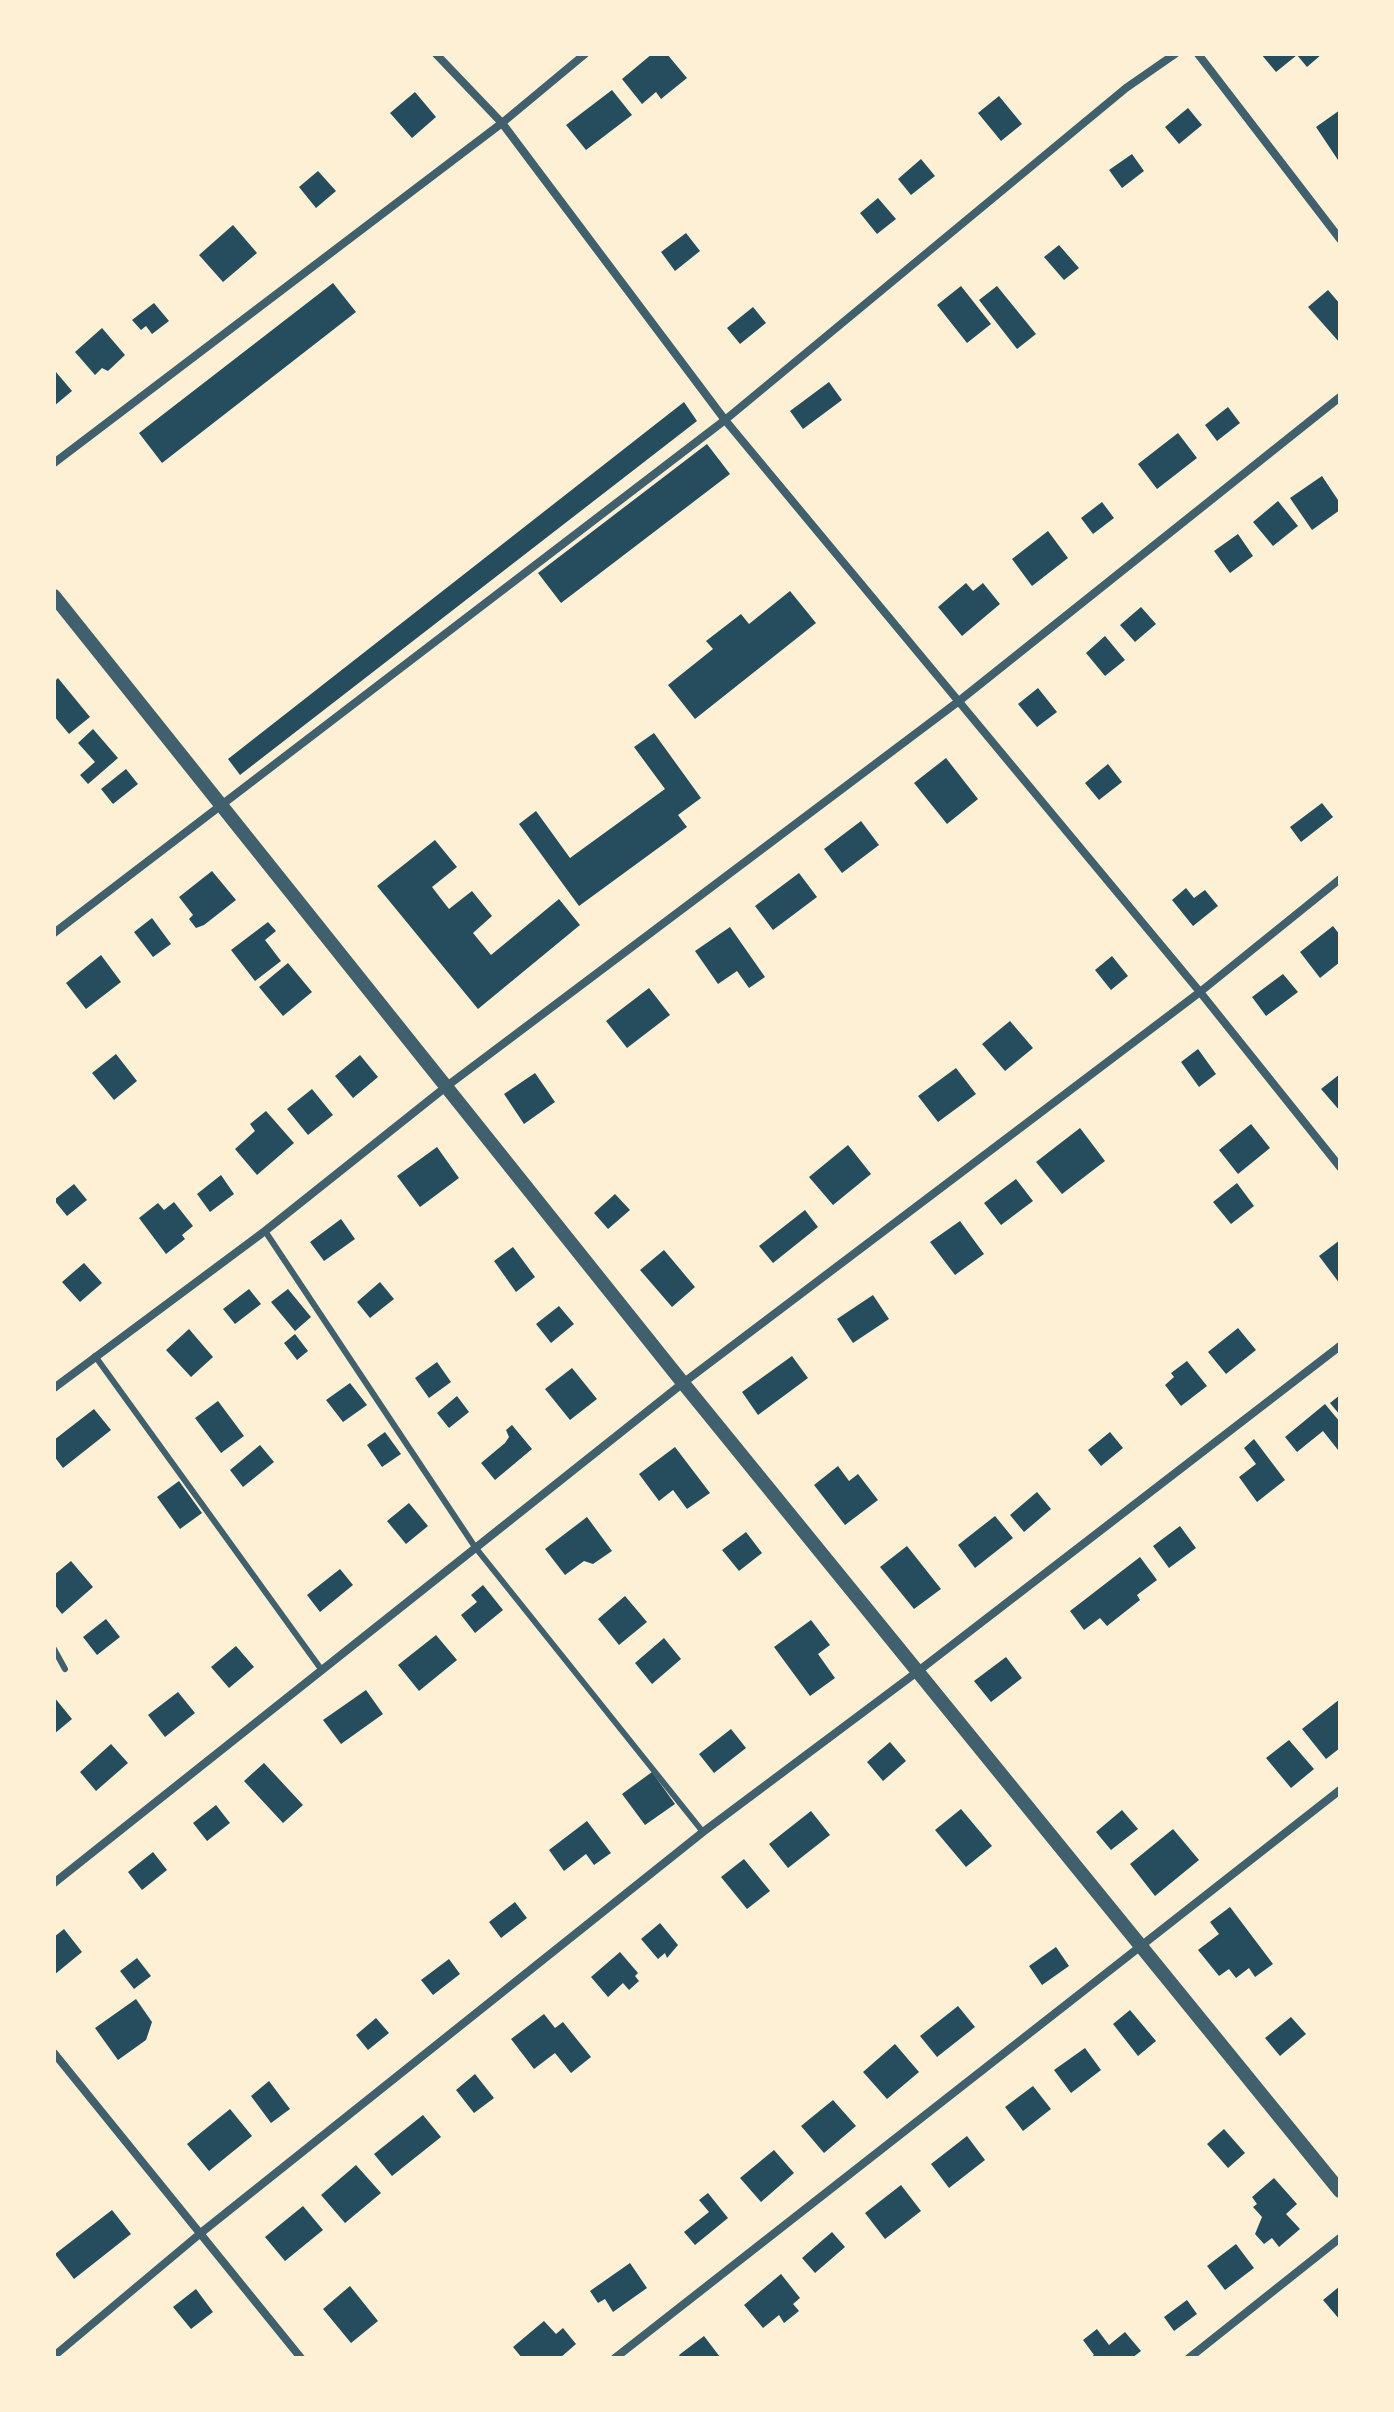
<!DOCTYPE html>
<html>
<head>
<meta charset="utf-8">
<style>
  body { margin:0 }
  #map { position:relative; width:1394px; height:2412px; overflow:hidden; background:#fdf0d5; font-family:"Source Sans 3",sans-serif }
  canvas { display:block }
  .frame { position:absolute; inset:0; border:56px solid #fdf0d5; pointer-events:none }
</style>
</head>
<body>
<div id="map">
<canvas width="1394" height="2412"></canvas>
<div class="frame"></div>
</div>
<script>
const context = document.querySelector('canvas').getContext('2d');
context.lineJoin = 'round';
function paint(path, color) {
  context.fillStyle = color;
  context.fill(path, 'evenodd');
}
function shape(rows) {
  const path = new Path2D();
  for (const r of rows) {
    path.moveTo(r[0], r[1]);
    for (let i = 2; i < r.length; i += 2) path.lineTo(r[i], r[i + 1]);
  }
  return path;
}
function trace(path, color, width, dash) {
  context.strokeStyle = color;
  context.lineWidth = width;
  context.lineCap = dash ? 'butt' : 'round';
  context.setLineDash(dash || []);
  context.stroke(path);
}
const building = shape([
  [652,54,667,54,687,78,661,99,656,92,642,104,622,79],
  [1261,54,1322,54,1307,67,1297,55,1276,72],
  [612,90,632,115,586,150,566,125],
  [415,92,436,117,412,138,390,113],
  [999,96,1022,124,1001,141,978,113],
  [1188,108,1202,125,1179,144,1165,127],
  [1340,110,1340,163,1316,127],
  [1132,154,1144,171,1122,188,1109,170],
  [921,159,935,176,911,195,898,179],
  [318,171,336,191,316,208,299,187],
  [878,198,896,219,877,234,860,213],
  [233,225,257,253,223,282,199,255],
  [686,233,700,251,675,271,661,252],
  [1059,245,1079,268,1064,280,1044,257],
  [333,283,356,312,162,463,139,433],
  [961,286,991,324,967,343,937,305],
  [997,286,1036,334,1017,349,979,300],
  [1328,290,1340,304,1340,343,1308,307],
  [154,303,169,321,152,334,146,326,141,330,132,320],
  [753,307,766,323,740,344,727,328],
  [102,328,125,355,108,371,102,368,95,375,75,352],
  [56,372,72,391,54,406,54,374],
  [829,382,842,400,803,429,790,411],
  [684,402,697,421,240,775,228,759],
  [1228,407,1240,423,1217,441,1205,425],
  [1178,433,1197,458,1157,489,1138,464],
  [707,444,730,474,561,603,538,573],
  [1322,476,1340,503,1340,510,1312,530,1290,498],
  [1278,501,1298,526,1273,546,1253,522],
  [1102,502,1114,518,1093,534,1081,518],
  [1048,531,1068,558,1032,586,1012,559],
  [1238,534,1253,556,1230,573,1214,551],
  [966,583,973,591,983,583,1000,604,962,636,938,607],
  [790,591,816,623,695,719,668,685,713,649,706,641,741,614,749,624],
  [1141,607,1156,624,1135,642,1120,625],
  [1105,636,1125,660,1105,676,1086,653],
  [58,678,90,717,69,734,54,716,54,682],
  [1038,688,1057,712,1037,727,1018,704],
  [93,729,118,758,88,784,80,775,95,762,78,743],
  [654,733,701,798,678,815,687,827,579,906,519,824,536,811,570,858,665,789,634,747],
  [946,758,978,799,947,824,914,783],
  [1108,764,1122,782,1099,800,1085,783],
  [126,769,138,784,113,804,101,789],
  [1322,803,1333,817,1301,842,1290,827],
  [861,821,879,845,842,873,824,849],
  [435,840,457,867,432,887,449,909,472,891,492,916,473,933,491,955,559,899,580,925,478,1009,377,886],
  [212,871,236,900,204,925,196,928,189,919,193,915,179,897],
  [799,873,817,897,773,930,755,906],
  [1186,888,1194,898,1205,890,1218,906,1193,926,1172,900],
  [152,918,171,944,153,957,134,932],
  [268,922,276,931,265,940,281,961,255,981,231,950],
  [1333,926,1340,935,1340,962,1320,978,1300,952],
  [730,927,765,977,749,988,737,971,718,984,695,951],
  [101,955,121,982,86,1009,66,983],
  [1112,956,1128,976,1111,990,1095,970],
  [288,963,312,992,283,1016,259,987],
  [1283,974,1298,992,1266,1016,1252,997],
  [649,988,670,1015,627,1048,606,1021],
  [1010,1021,1033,1048,1005,1071,982,1044],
  [1198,1049,1216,1074,1199,1087,1181,1062],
  [116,1054,137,1081,114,1100,92,1073],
  [360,1055,378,1077,353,1098,335,1076],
  [956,1068,976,1094,938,1122,918,1096],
  [535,1073,555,1102,524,1124,504,1094],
  [1340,1074,1340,1111,1321,1089],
  [312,1089,333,1115,308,1135,287,1109],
  [266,1111,294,1143,257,1175,235,1149,255,1131,250,1124],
  [1251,1124,1270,1148,1238,1174,1219,1150],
  [1080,1128,1105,1161,1062,1194,1036,1162],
  [848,1145,871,1174,833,1205,809,1177],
  [437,1147,459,1178,420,1207,397,1176],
  [221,1175,234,1194,210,1212,197,1194],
  [1016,1179,1033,1201,1001,1225,984,1203],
  [1237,1183,1254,1206,1231,1224,1213,1202],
  [74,1184,87,1200,67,1216,54,1200],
  [615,1194,630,1210,608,1229,594,1213],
  [174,1202,193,1226,182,1235,185,1239,166,1254,139,1218,158,1203,164,1210],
  [805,1210,818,1227,773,1263,759,1246],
  [341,1219,355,1239,324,1261,310,1242],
  [960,1221,984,1254,955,1275,930,1242],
  [1340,1240,1340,1284,1319,1256],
  [513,1247,535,1277,516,1292,494,1261],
  [664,1250,695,1287,672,1307,640,1270],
  [84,1263,102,1283,80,1302,62,1282],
  [380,1282,394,1299,370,1318,357,1302],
  [249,1289,261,1304,235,1324,223,1309],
  [288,1289,311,1317,295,1331,271,1302],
  [873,1295,889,1319,853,1343,837,1319],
  [559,1306,574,1324,551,1343,536,1324],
  [1238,1328,1256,1350,1226,1374,1208,1352],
  [189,1329,213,1357,191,1377,166,1350],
  [295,1334,308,1351,297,1360,284,1343],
  [792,1356,808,1378,758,1415,742,1392],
  [1187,1361,1207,1386,1181,1406,1165,1385,1174,1377,1171,1373],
  [437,1362,451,1382,429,1398,415,1378],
  [572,1368,597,1399,570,1420,545,1389],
  [350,1383,367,1405,343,1422,326,1400],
  [1340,1395,1340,1415,1330,1403],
  [457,1396,469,1412,449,1428,437,1413],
  [218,1401,244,1436,221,1453,195,1418],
  [1325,1404,1340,1422,1340,1448,1338,1450,1323,1431,1297,1452,1285,1437],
  [94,1409,111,1430,63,1468,54,1456,54,1440],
  [512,1425,532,1449,495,1480,481,1463,505,1443,509,1437,506,1430],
  [385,1432,401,1454,382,1467,367,1445],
  [1110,1432,1123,1448,1101,1466,1088,1450],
  [1254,1439,1285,1480,1257,1502,1239,1477,1256,1464,1244,1448],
  [260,1445,274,1462,243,1487,230,1470],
  [675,1447,710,1493,687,1509,673,1490,659,1501,639,1474],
  [838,1466,849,1481,858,1474,878,1500,845,1525,814,1485],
  [179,1481,202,1513,180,1529,157,1497],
  [1037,1492,1051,1509,1024,1532,1010,1515],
  [409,1503,428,1526,406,1544,387,1521],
  [995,1516,1013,1538,975,1568,958,1545],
  [587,1517,612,1551,593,1564,584,1561,565,1575,545,1549],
  [1180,1526,1196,1548,1169,1568,1153,1546],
  [746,1532,762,1553,739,1571,722,1550],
  [907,1546,941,1589,914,1609,880,1567],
  [1140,1557,1157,1580,1137,1595,1140,1600,1107,1626,1100,1618,1084,1630,1070,1611],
  [71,1561,93,1587,62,1614,54,1604,54,1575],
  [340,1569,353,1585,320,1612,307,1595],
  [483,1585,503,1610,475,1633,461,1615,477,1602,471,1595],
  [625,1596,647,1622,619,1645,598,1619],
  [106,1619,120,1637,97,1655,83,1637],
  [811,1620,830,1645,818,1654,835,1678,810,1696,774,1647],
  [436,1635,457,1660,419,1691,398,1665],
  [664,1638,681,1659,652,1684,635,1663],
  [236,1646,254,1667,229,1688,211,1667],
  [1006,1657,1022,1678,991,1702,974,1681],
  [366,1690,383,1714,341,1744,323,1720],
  [178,1692,195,1713,165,1737,148,1715],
  [54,1697,72,1719,54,1734],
  [1340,1699,1340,1748,1326,1759,1302,1729],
  [731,1729,746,1748,714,1773,699,1754],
  [1289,1740,1314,1769,1291,1788,1266,1758],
  [890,1742,906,1761,883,1781,867,1762],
  [111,1744,128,1763,96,1791,80,1772],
  [264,1763,303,1805,283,1823,244,1781],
  [652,1772,675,1804,645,1825,622,1794],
  [216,1805,230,1823,207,1841,193,1823],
  [961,1809,992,1846,966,1867,935,1830],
  [1122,1810,1138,1829,1111,1850,1096,1832],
  [811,1811,830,1835,788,1868,769,1844],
  [587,1821,611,1853,594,1865,586,1854,564,1871,549,1850],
  [1173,1829,1199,1860,1155,1896,1130,1864],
  [153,1852,167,1870,142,1890,128,1872],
  [744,1859,770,1891,747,1909,721,1877],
  [515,1902,527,1918,501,1938,489,1922],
  [1230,1907,1273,1964,1255,1977,1249,1968,1236,1978,1229,1969,1219,1976,1198,1950,1219,1934,1210,1922],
  [660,1923,678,1945,667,1958,665,1953,658,1959,641,1939],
  [64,1929,82,1952,54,1975,54,1937],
  [1056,1947,1069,1966,1042,1985,1029,1966],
  [620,1952,638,1973,635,1976,639,1981,629,1990,623,1983,608,1997,591,1977],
  [137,1958,151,1976,134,1989,120,1971],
  [449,1959,460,1974,433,1995,421,1980],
  [136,1999,152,2022,146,2040,118,2060,95,2028],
  [958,2006,975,2027,937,2057,920,2036],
  [1130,2010,1156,2041,1138,2056,1113,2024],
  [544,2014,555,2028,563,2022,591,2057,571,2073,555,2053,534,2069,511,2039],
  [1291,2017,1306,2034,1280,2056,1265,2038],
  [376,2018,389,2033,368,2050,356,2035],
  [895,2044,919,2072,887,2099,863,2072],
  [1085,2048,1101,2070,1071,2093,1054,2070],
  [475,2074,494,2098,474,2113,456,2090],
  [269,2081,290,2109,271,2123,251,2096],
  [1033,2086,1051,2109,1023,2131,1005,2107],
  [833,2100,856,2126,824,2153,801,2126],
  [230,2109,252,2136,209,2171,187,2144],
  [423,2115,441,2137,392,2176,374,2154],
  [1224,2129,1245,2153,1228,2168,1207,2144],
  [967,2136,985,2160,949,2188,931,2164],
  [774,2150,794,2173,761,2202,740,2178],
  [356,2165,381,2193,345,2223,321,2195],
  [1274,2178,1297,2204,1286,2214,1300,2229,1279,2247,1272,2238,1264,2244,1255,2234,1262,2217,1253,2207,1257,2204,1252,2197],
  [901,2185,921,2211,885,2239,865,2213],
  [708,2193,728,2218,695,2245,684,2232,709,2212,699,2200],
  [303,2206,323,2230,285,2261,265,2237],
  [112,2210,131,2234,74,2279,55,2254],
  [832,2232,845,2247,815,2273,802,2258],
  [1236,2244,1254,2268,1225,2290,1207,2266],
  [630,2263,647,2288,613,2312,605,2299,598,2303,590,2291],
  [781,2274,800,2298,793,2304,799,2311,784,2323,779,2315,763,2328,744,2305],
  [350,2286,378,2321,351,2343,323,2309],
  [1340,2286,1340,2320,1323,2300],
  [196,2289,213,2312,191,2329,173,2307],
  [1187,2300,1197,2314,1174,2331,1164,2317],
  [544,2321,556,2334,563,2328,576,2344,560,2358,522,2358,513,2347],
  [1097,2329,1109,2345,1125,2332,1141,2351,1132,2358,1090,2358,1094,2355,1083,2340],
  [704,2336,720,2357,681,2358,679,2355]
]);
const service = shape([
  [265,1231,475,1547,703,1832],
  [95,1356,321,1669],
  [54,1649,65,1669]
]);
const minor = shape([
  [436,54,502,123,725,420,1200,992,1340,1167],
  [1198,54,1340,239],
  [54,463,502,123,585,54],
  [54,933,725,420,1126,88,1175,54],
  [54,1388,265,1231,447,1086,959,701,1340,397],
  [54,1883,683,1383,1200,992,1340,879],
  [54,2053,301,2358],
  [54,2356,202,2232,703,1832,917,1672,1340,1346],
  [615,2358,1340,1790],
  [1189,2358,1340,2238]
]);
const tertiary = shape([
  [54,596,683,1383,1340,2191]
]);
paint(building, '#264d5e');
trace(service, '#3f606c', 6);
trace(minor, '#3f606c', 8);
trace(tertiary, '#3f606c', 14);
</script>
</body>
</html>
